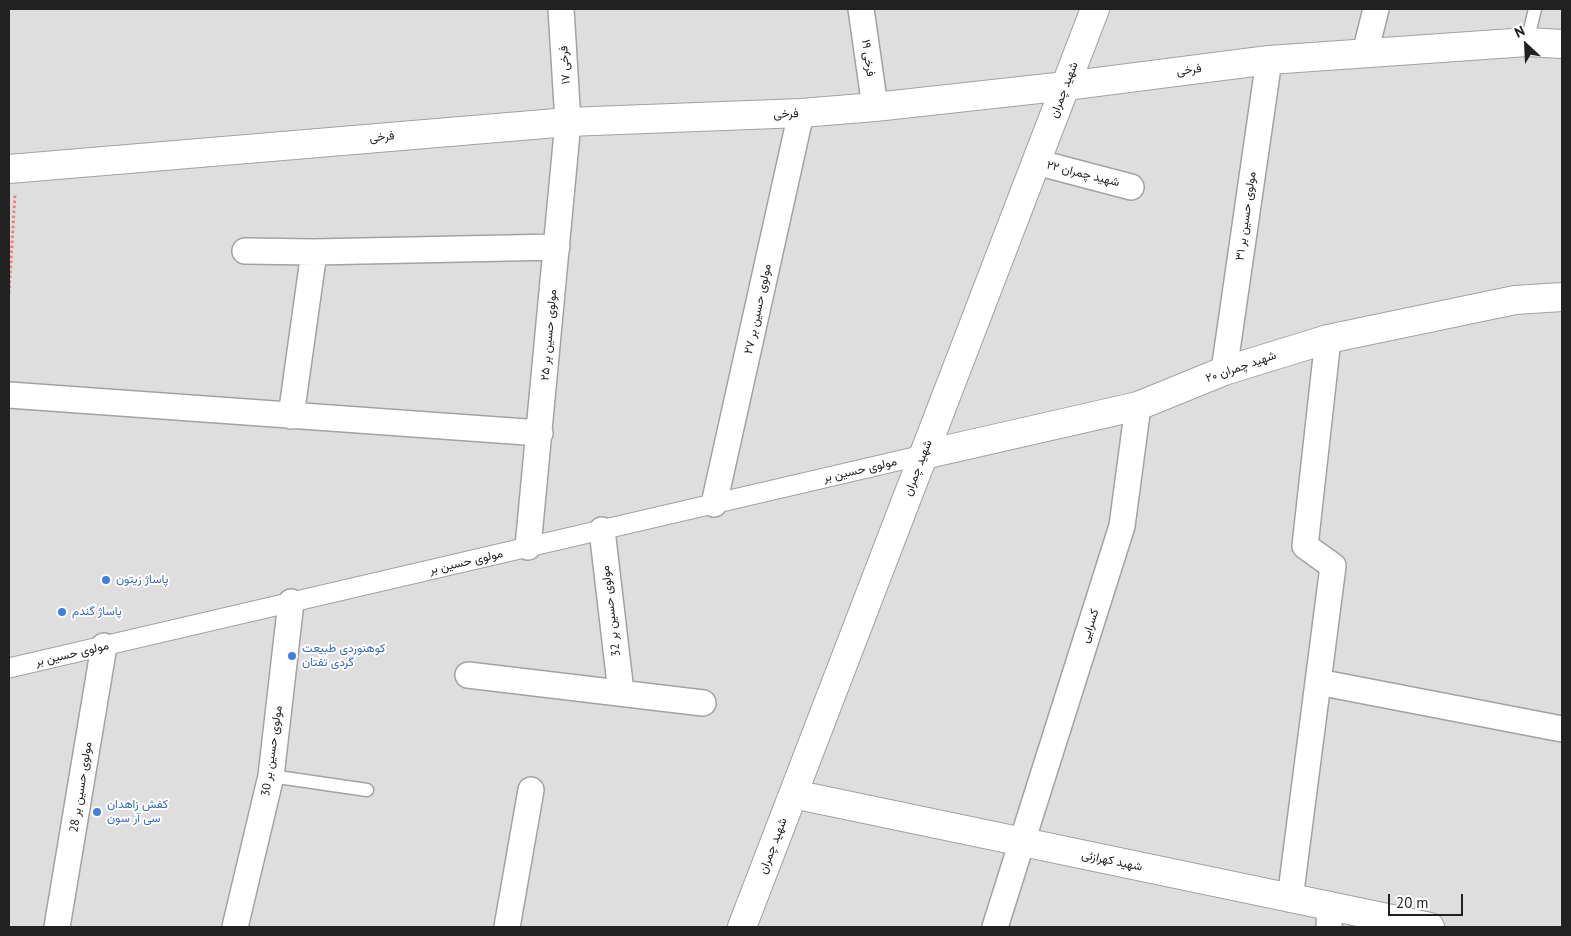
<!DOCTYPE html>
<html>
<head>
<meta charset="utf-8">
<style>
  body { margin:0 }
  #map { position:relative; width:1571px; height:936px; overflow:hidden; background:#f1eee8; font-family:"PT Sans",sans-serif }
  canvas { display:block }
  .frame { position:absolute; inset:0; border:10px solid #212121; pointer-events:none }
  .north { position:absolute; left:1501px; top:20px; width:50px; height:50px; -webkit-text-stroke:4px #fff; paint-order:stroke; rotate:335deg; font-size:14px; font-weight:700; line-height:20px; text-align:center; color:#212121 }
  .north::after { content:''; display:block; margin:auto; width:18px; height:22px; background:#212121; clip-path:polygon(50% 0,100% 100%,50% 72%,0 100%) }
  .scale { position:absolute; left:1388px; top:894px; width:75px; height:22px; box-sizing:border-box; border:2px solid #212121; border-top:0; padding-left:6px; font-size:15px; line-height:18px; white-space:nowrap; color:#212121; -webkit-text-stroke:4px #fff; paint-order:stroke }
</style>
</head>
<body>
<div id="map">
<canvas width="1571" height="936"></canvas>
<div class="frame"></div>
<div class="north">N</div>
<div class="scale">20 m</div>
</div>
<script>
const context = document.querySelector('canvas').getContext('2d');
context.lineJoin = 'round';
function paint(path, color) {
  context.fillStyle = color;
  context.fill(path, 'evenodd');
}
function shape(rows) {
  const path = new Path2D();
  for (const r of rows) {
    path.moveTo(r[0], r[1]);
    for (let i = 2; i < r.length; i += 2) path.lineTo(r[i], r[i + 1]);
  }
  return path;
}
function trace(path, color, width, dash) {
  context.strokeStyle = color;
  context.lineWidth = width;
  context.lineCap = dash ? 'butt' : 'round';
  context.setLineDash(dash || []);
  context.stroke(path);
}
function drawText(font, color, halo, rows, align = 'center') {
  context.font = font + ' "PT Sans",Vazirmatn,sans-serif';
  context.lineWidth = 4;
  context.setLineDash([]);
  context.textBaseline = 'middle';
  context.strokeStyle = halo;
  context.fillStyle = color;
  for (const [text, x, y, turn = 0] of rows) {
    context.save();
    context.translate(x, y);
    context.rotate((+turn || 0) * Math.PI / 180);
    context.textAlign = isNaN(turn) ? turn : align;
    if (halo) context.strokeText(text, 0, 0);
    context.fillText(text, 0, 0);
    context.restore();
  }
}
const residential = shape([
  [9,9,1562,9,1562,927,9,927]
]);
const path = shape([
  [9,293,15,194]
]);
const service = shape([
  [1527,42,1535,9],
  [271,776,367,790]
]);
const pedestrian = shape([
  [9,668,923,455]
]);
const minor = shape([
  [861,9,875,107],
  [1365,53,1376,9],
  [1036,162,1131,187],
  [245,251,314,252,557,247],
  [1224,371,1269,60],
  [9,395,540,433],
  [291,416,314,252],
  [714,504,801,113],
  [602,530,621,692],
  [528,547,568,122,561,9],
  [468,675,703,703],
  [1318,682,1562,729],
  [1290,899,1333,566,1305,546,1328,339],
  [57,927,104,646],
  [235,927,271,776,291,602],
  [507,927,531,790],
  [995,927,1122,526,1138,406],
  [1329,927,1330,907]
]);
const tertiary = shape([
  [9,169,568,122,801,113,875,107,1066,86,1269,60,1527,42,1562,44],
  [923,455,1138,406,1224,371,1328,339,1515,300,1562,297],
  [793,794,1430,927],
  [742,927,1095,9]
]);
const markers = [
  [106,580,5,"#3f7fe0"],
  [62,612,5,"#3f7fe0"],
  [292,656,5,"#3f7fe0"],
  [97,812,5,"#3f7fe0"]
];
const streetNames = [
  ["فرخی ۱۹",868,58,82],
  ["فرخی ۱۷",565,65,-94],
  ["فرخی",1189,70,-7],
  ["شهید چمران",1064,90,-69],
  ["فرخی",786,114,-2],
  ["فرخی",382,137,-5],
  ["شهید چمران ۲۲",1083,174,14],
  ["مولوی حسین بر ۳۱",1246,216,-82],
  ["مولوی حسین بر ۲۷",758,309,-78],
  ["مولوی حسین بر ۲۵",549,335,-85],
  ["شهید چمران ۲۰",1241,367,-19],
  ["شهید چمران",918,468,-69],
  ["مولوی حسین بر",860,470,-13],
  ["مولوی حسین بر",466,562,-13],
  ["مولوی حسین بر 32",611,611,-97],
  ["کسرایی",1090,626,-72],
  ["مولوی حسین بر",72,654,-13],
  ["مولوی حسین بر 30",272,751,-82],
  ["مولوی حسین بر 28",81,787,-81],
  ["شهید چمران",773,846,-69],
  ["شهید کهرازئی",1112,861,12]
];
const shopNames = [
  ["پاساژ زیتون",116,580],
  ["پاساژ گندم",72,612],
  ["کوهنوردی طبیعت",302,649],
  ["گردی تفتان",302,663],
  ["کفش زاهدان",107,805],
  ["سی آر سون",107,819]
];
paint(residential, '#dfdede');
trace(service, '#a2a2a2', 15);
trace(pedestrian, '#a2a2a2', 21);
trace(minor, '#a2a2a2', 28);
trace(tertiary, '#a2a2a2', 30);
trace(path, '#f47c76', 3, [2.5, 2.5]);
trace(service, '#fff', 12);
trace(pedestrian, '#fff', 19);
trace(minor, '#fff', 25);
trace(tertiary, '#fff', 28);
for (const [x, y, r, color] of markers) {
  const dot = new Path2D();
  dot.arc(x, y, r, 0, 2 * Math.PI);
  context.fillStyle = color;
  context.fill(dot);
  trace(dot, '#fff', 2);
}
drawText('12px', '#212121', '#fff', streetNames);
drawText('12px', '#366cbe', '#fff', shopNames, 'left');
</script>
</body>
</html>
